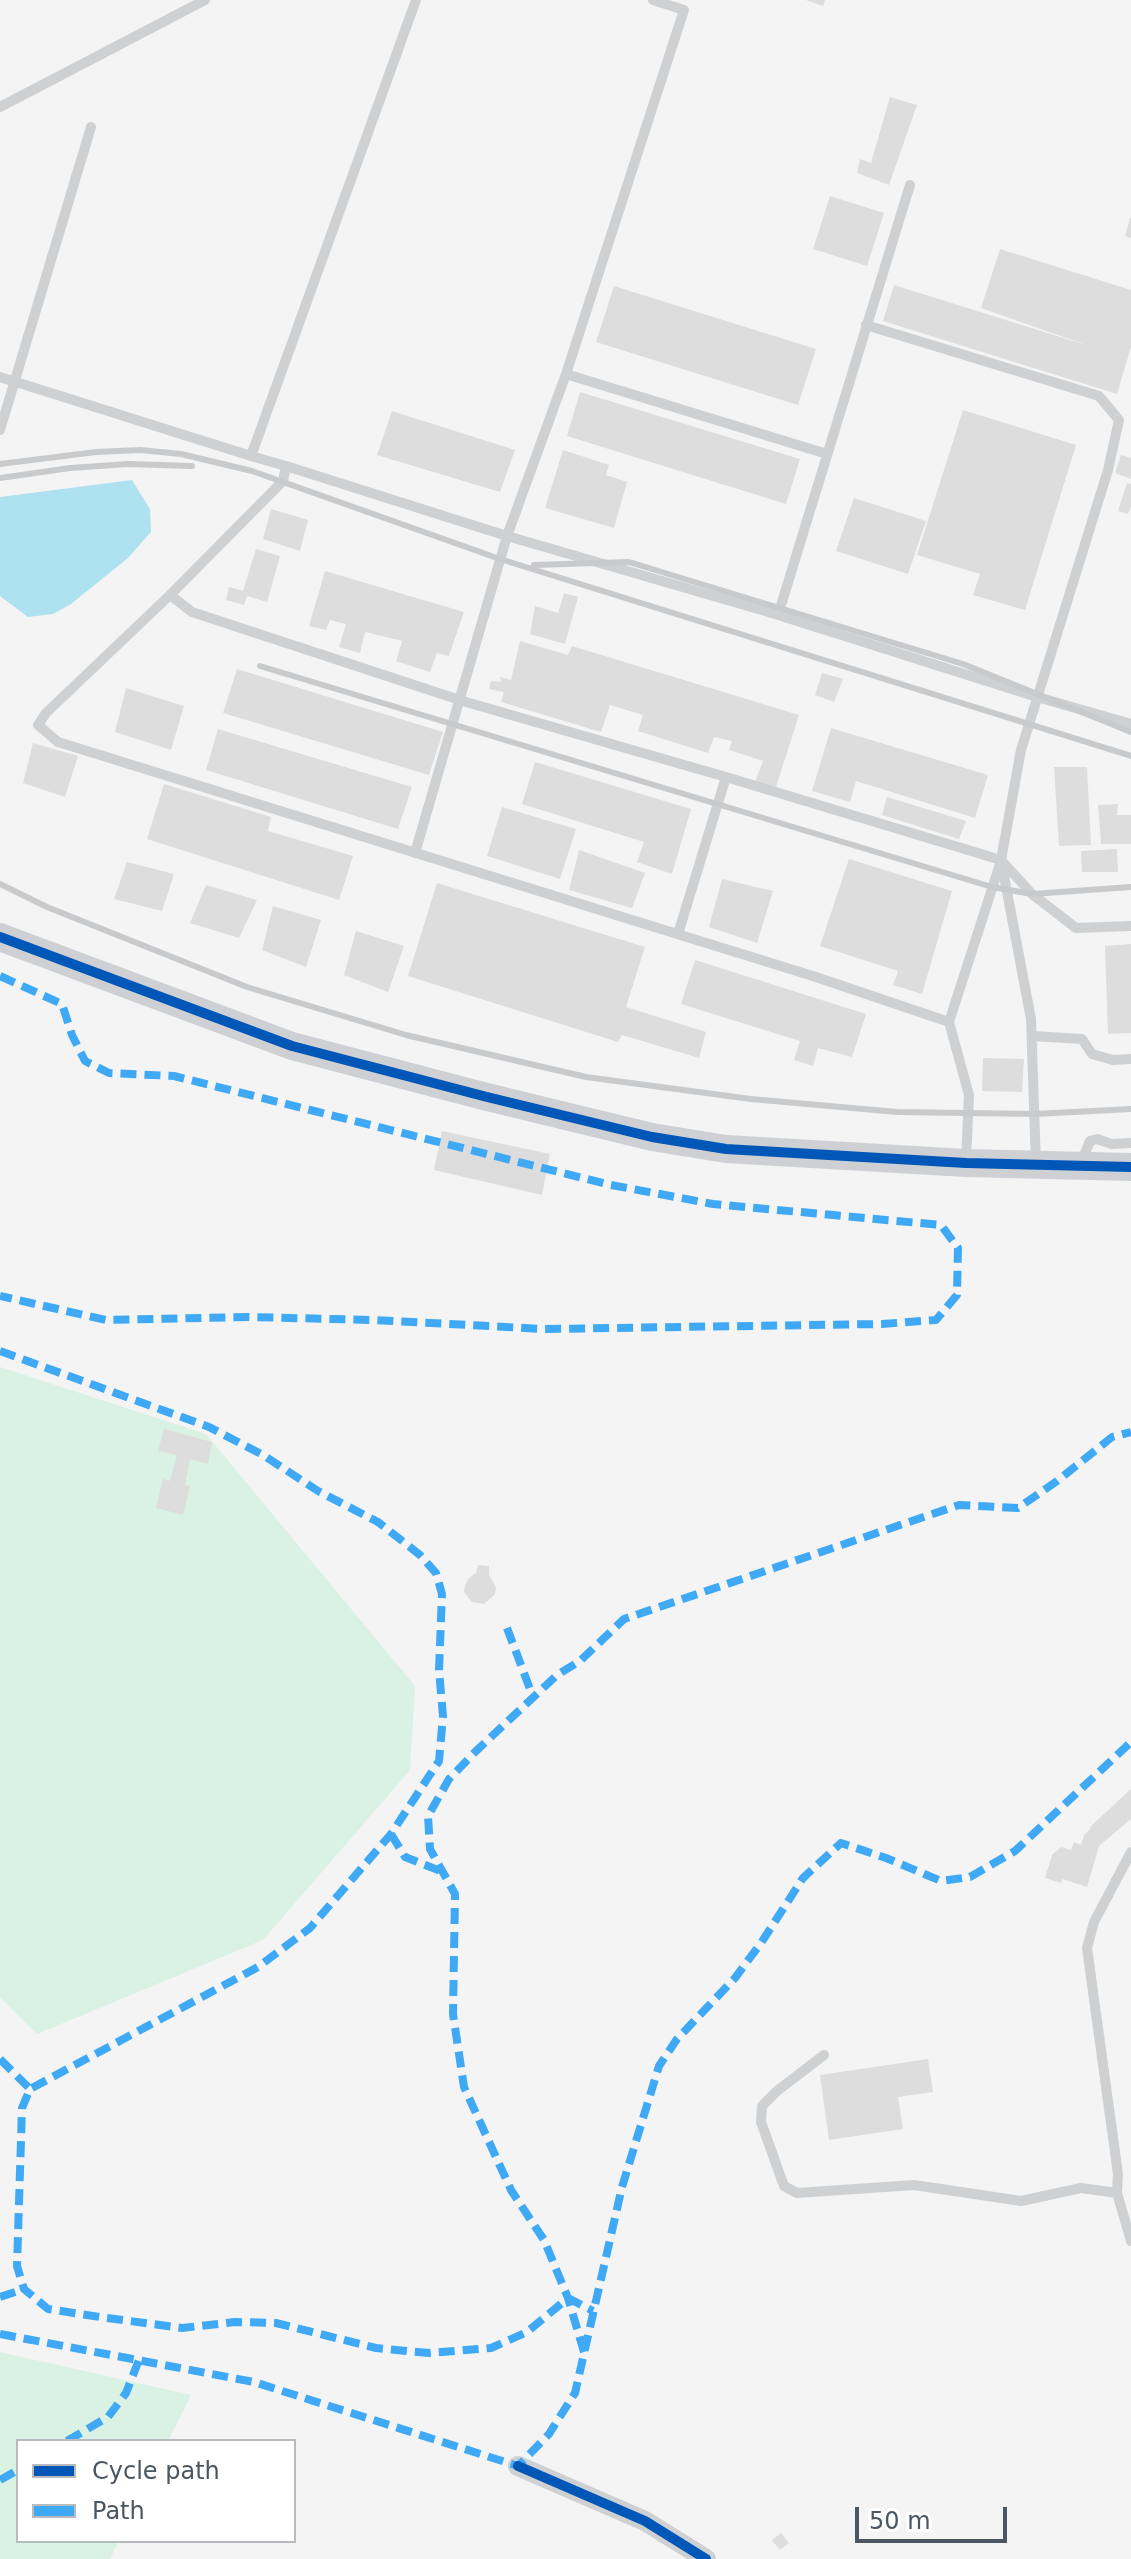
<!DOCTYPE html>
<html>
<head>
<meta charset="utf-8">
<style>
  body { margin:0 }
  #map { position:relative; width:1131px; height:2559px; overflow:hidden; background:#f4f4f4; font-family:"DejaVu Sans",sans-serif }
  canvas { display:block }
  .legend { position:absolute; left:16px; top:2439px; width:280px; height:104px; box-sizing:border-box; background:#fff; border:2px solid #b7bbc0; margin:0; padding:10px 14px; list-style:none; font-size:24px; color:#4a5661 }
  .legend li { display:flex; align-items:center; gap:16px; height:40px }
  .legend b { width:40px; border:2px solid #b7bbc0 }
  .scale { position:absolute; left:855px; top:2507px; width:152px; height:36px; box-sizing:border-box; border:4px solid #4a5661; border-top:0; padding-left:10px; font-size:24px; line-height:28px; white-space:nowrap; color:#4a5661; -webkit-text-stroke:6px #fff; paint-order:stroke }
</style>
</head>
<body>
<div id="map">
<canvas width="1131" height="2559"></canvas>
<ul class="legend">
<li><b style="height:10px;background:#0057b8"></b>Cycle path</li>
<li><b style="height:10px;background:#3fa9f5"></b>Path</li>
</ul>
<div class="scale">50 m</div>
</div>
<script>
const context = document.querySelector('canvas').getContext('2d');
context.lineJoin = 'round';
function paint(path, color) {
  context.fillStyle = color;
  context.fill(path, 'evenodd');
}
function shape(rows) {
  const path = new Path2D();
  for (const r of rows) {
    path.moveTo(r[0], r[1]);
    for (let i = 2; i < r.length; i += 2) path.lineTo(r[i], r[i + 1]);
  }
  return path;
}
function trace(path, color, width, dash) {
  context.strokeStyle = color;
  context.lineWidth = width;
  context.lineCap = dash ? 'butt' : 'round';
  context.setLineDash(dash || []);
  context.stroke(path);
}
const green = shape([
  [0,1367,206,1434,415,1686,410,1770,263,1940,37,2034,0,1997],
  [0,2352,191,2395,168,2441,18,2441,18,2541,119,2541,110,2559,0,2559]
]);
const water = shape([
  [132,480,150,509,151,532,128,558,71,604,53,614,28,617,0,596,0,497]
]);
const building = shape([
  [806,0,825,0,823,6],
  [890,97,917,105,889,185,857,173,860,159,871,163],
  [830,196,884,213,867,266,813,249],
  [1130,218,1131,218,1131,238,1125,236],
  [1000,249,1131,290,1131,347,1117,394,883,321,894,285,1089,346,981,308],
  [614,286,816,349,798,405,596,342],
  [580,392,800,459,786,504,567,436],
  [963,410,1076,445,1025,610,973,595,980,574,917,555],
  [392,411,515,450,500,492,377,455],
  [563,450,609,465,606,475,627,482,614,528,545,508],
  [1121,455,1131,458,1131,479,1115,473],
  [1127,483,1131,484,1131,506,1128,514,1118,511],
  [854,498,926,521,908,574,836,551],
  [271,509,308,520,300,551,263,539],
  [256,549,280,556,267,602,247,596,244,605,226,600,229,587,243,591],
  [325,571,464,612,449,656,437,653,430,672,396,661,402,641,365,632,360,653,339,647,346,624,330,620,326,630,309,626],
  [564,593,578,597,565,644,530,634,535,606,558,613],
  [520,641,568,655,572,646,799,715,776,787,755,782,763,761,729,750,732,741,714,737,708,753,638,731,643,715,610,705,601,732,501,702,504,692,489,689,491,681,501,682,500,677,511,680],
  [237,669,443,732,429,775,223,713],
  [822,673,843,679,834,702,815,695],
  [126,688,184,706,171,750,115,732],
  [831,728,988,775,975,818,856,781,850,802,812,791],
  [218,729,412,787,398,829,206,770],
  [33,743,78,756,65,797,23,783],
  [535,762,691,809,672,874,637,862,644,842,522,804],
  [1054,767,1087,767,1091,845,1059,846],
  [164,784,271,817,268,831,353,856,339,900,147,839],
  [887,797,966,821,959,839,882,815],
  [1118,804,1117,815,1131,815,1131,844,1101,844,1098,805],
  [502,807,576,829,560,879,487,856],
  [1117,849,1118,872,1082,872,1081,851],
  [579,850,645,873,632,908,569,890],
  [849,859,952,891,922,994,893,985,898,971,820,946],
  [127,862,174,874,162,911,114,899],
  [722,879,773,891,757,943,709,927],
  [437,883,645,947,626,1007,706,1032,699,1058,622,1035,618,1042,408,976],
  [206,885,257,900,239,938,190,923],
  [273,906,321,920,306,967,262,950],
  [356,931,404,946,388,992,344,975],
  [1131,944,1131,1033,1108,1034,1105,946],
  [695,960,866,1014,852,1057,818,1048,813,1066,794,1060,800,1041,681,1004],
  [983,1058,1024,1059,1022,1092,982,1091],
  [442,1131,550,1154,542,1195,434,1170],
  [164,1429,212,1442,208,1464,190,1459,185,1485,190,1486,183,1515,156,1508,163,1479,170,1481,177,1455,158,1451],
  [478,1565,489,1566,489,1575,496,1587,495,1594,484,1604,472,1602,464,1592,465,1585,469,1578,476,1573],
  [1131,1789,1131,1819,1099,1846,1087,1887,1062,1879,1061,1883,1045,1878,1052,1855,1061,1847,1071,1850,1074,1842,1081,1845,1084,1835,1091,1828,1090,1827],
  [928,2059,933,2092,898,2097,903,2129,829,2140,820,2075],
  [781,2533,789,2543,780,2550,772,2540]
]);
const lane = shape([
  [0,107,205,0],
  [866,325,1099,396,1119,420,1108,470,1021,750,1001,860,1031,1019,1036,1164],
  [566,374,684,10,653,0],
  [0,377,251,456],
  [0,430,91,127],
  [286,466,251,456,416,0],
  [170,595,192,612,466,702,726,777],
  [778,615,910,185],
  [415,853,507,536,566,374,827,454],
  [678,934,726,777,1001,860,1032,894,1076,928,1131,926],
  [949,1022,1000,864],
  [1032,1036,1082,1039,1092,1054,1113,1060,1131,1059],
  [966,1161,969,1095,949,1022,816,977,58,742,38,725,46,713,170,595,283,481,286,466,507,536,772,613,1037,697,1131,724],
  [1081,1163,1090,1141,1097,1139,1112,1144,1131,1143],
  [1131,1852,1094,1922,1087,1948,1118,2174,1117,2193,1131,2241],
  [824,2055,777,2091,762,2106,761,2122,784,2186,797,2193,914,2185,1021,2201,1081,2188,1117,2193]
]);
const street = shape([
  [518,2466,645,2521,706,2559]
]);
const secondary = shape([
  [0,937,292,1046,487,1097,652,1137,726,1149,966,1163,1131,1167]
]);
const rail = shape([
  [0,464,96,452,140,450,181,454,252,471,500,559,1131,756],
  [0,478,70,468,128,464,192,466],
  [534,565,629,562,963,664,1131,732],
  [260,666,992,887,1032,894,1131,887],
  [0,884,47,907,247,987,406,1035,586,1077,751,1099,897,1112,1035,1114,1131,1109]
]);
const quiet = shape([
  [0,976,62,1004,72,1035,85,1061,109,1073,174,1076,611,1185,713,1204,941,1225,958,1248,957,1295,936,1320,882,1324,544,1329,373,1320,249,1317,106,1320,0,1296],
  [0,1351,209,1427,263,1455,318,1491,378,1522,420,1555,436,1573,442,1594,439,1670,443,1716,439,1761,391,1834,310,1928,258,1967,30,2089,22,2108,17,2266,24,2289,48,2309,100,2317,182,2328,235,2322,276,2323,376,2348,429,2353,491,2348,527,2332,568,2298,593,2311],
  [507,1628,533,1697],
  [391,1834,405,1857,443,1872],
  [0,2059,30,2089],
  [0,2297,24,2289],
  [0,2334,254,2382,518,2466,549,2434,575,2393,622,2187,659,2066,677,2039,735,1978,761,1943,803,1878,841,1843,886,1858,941,1881,970,1877,1015,1851,1131,1742],
  [584,2352,568,2298,544,2240,511,2190,464,2087,453,2014,455,1894,430,1849,428,1816,449,1779,475,1752,557,1675,580,1661,624,1619,959,1505,1018,1508,1057,1481,1112,1437,1131,1432],
  [67,2441,108,2417,126,2393,139,2360],
  [0,2480,18,2470]
]);
const cycleway = shape([
  [0,937,292,1046,487,1097,652,1137,726,1149,966,1163,1131,1167],
  [518,2466,645,2521,706,2559]
]);
paint(green, '#d9f2e3');
paint(water, '#aee2f0');
paint(building, '#ddddde');
trace(lane, '#ced0d2', 10);
trace(street, '#ced0d2', 20);
trace(secondary, '#ced0d4', 28);
trace(rail, '#c9cacc', 6);
trace(quiet, '#3fa9f5', 8, [16, 8]);
trace(cycleway, '#0057b8', 10);
</script>
</body>
</html>
